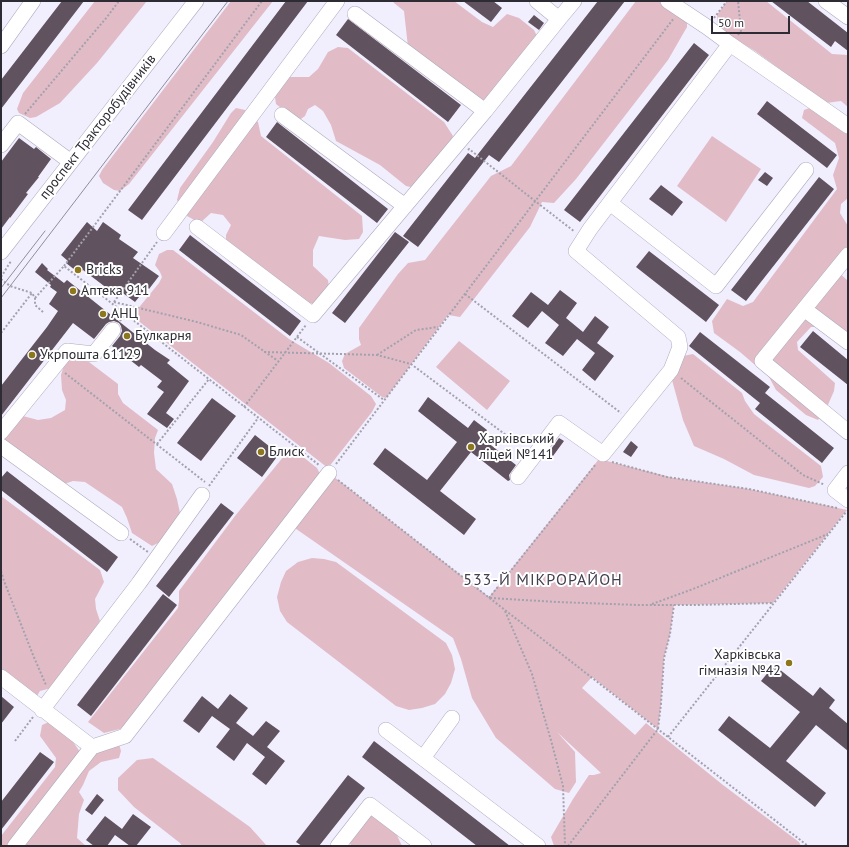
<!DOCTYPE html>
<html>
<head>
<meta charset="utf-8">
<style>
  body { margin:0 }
  #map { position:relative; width:849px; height:847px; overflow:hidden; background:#f1eefe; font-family:"PT Sans",sans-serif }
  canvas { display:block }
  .frame { position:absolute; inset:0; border:2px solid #2d2b33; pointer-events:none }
  .scale { position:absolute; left:711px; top:16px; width:79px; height:18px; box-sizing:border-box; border:2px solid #2d2b33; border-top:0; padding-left:5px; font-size:12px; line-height:14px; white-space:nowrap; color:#2d2b33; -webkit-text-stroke:3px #fff; paint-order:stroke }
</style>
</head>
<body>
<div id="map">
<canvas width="849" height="847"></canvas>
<div class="frame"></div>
<div class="scale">50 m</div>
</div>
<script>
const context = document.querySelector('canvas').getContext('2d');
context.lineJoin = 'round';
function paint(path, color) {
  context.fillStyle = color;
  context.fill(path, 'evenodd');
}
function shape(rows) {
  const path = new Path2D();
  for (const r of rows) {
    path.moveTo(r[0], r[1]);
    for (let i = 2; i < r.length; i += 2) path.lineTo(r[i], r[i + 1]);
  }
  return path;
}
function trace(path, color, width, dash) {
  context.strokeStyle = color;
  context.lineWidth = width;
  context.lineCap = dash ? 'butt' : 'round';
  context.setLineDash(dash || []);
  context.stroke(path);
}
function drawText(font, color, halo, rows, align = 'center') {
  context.font = font + ' "PT Sans",sans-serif';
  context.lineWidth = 4;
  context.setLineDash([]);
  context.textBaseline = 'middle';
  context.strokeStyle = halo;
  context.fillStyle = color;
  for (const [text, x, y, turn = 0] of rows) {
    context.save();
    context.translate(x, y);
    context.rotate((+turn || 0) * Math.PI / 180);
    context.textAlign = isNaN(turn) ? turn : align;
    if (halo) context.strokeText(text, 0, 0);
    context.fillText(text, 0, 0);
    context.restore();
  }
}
const green = shape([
  [95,1,147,1,97,63,60,103,36,117,30,118,19,113,17,109,23,93],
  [231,1,273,1,129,184,120,191,114,190,103,183,99,176,102,170],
  [393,1,454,1,482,22,493,27,507,14,519,18,534,30,537,36,485,103,408,47,404,11,394,3],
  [636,1,661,1,687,19,687,27,668,60,576,179,554,203,542,202,530,227,460,317,448,315,386,398,382,397,344,368,342,361,345,354,361,345,359,339,359,328,398,274,408,263,425,260,491,176,511,166],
  [727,1,766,1,832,54,848,55,848,107,841,101,826,103,755,51,730,36,718,23,717,15],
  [338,47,348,48,444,122,453,136,444,153,415,188,406,186,380,165,336,141,331,125,323,111,315,105,308,109,305,116,298,121,276,104,275,97,288,77,309,77,318,69,328,52],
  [812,107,823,114,848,134,848,198,841,204,840,213,848,226,848,247,845,248,837,259,834,268,848,281,848,348,822,327,811,327,797,342,798,350,835,383,834,391,827,407,818,420,806,415,776,390,769,377,740,352,714,333,712,321,727,299,743,306,753,302,837,189,833,175,839,158,835,143,802,118,804,110],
  [236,108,245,110,258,122,261,136,362,216,363,232,359,239,345,240,319,236,313,250,313,266,328,280,329,287,318,302,309,304,226,243,226,235,231,225,223,215,211,213,200,223,187,216,177,200,180,188,213,142,231,113],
  [712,136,761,169,726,222,677,186],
  [167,250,173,250,289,339,329,363,371,396,376,404,372,412,328,468,132,316,159,283,162,277,160,272,155,265,159,254],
  [459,341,510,381,487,410,436,367],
  [693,354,742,393,745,401,754,414,821,466,823,477,815,486,809,488,754,475,724,459,694,446,683,420,672,380,683,356],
  [67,356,89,362,118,384,118,394,123,403,158,430,155,438,154,453,156,469,172,484,177,499,180,513,162,541,152,546,132,533,127,518,122,507,85,482,73,481,64,484,3,442,3,436,19,415,38,420,51,418,65,410,66,400,62,390,61,375],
  [289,451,298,453,317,468,321,476,143,707,120,729,104,733,88,722,178,608,179,601,179,591,235,516,284,456],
  [599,459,674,478,749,489,847,510,773,603,674,605,670,634,664,658,661,704,658,729,592,677,582,688,635,735,646,723,723,785,799,842,801,846,554,846,551,837,573,799,589,775,594,775,601,773,557,732,575,752,576,782,569,793,555,789,496,738,472,698,461,659,453,638,289,524,329,473,489,597],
  [1,496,100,570,104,582,95,599,96,609,100,621,58,683,51,688,40,691,37,696,1,674],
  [312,558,324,559,336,562,446,643,452,655,455,669,451,683,445,694,435,704,422,708,409,710,396,706,287,622,280,611,277,597,281,582,286,571,298,562],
  [49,722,69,736,80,752,119,744,121,751,119,758,101,762,89,771,83,785,79,792,84,800,79,814,77,838,86,846,1,846,1,836,55,767,56,758,40,736,42,725],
  [153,758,250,827,267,846,182,846,180,843,134,807,118,790,118,778,137,760],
  [368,813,394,829,402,846,354,846,351,845,348,840]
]);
const building = shape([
  [62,1,84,1,1,109,1,80],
  [286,1,308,1,142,220,128,210],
  [463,1,493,1,502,8,491,22],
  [598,1,625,1,499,162,489,155,418,247,403,236,468,153,475,158],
  [771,1,807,1,848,33,848,51,835,41,831,47],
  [534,15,544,23,539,30,528,22],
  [348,19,461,105,448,122,336,35],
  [694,43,709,55,580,222,564,210],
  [767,101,837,155,827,168,757,114],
  [277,122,388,209,377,223,266,137],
  [19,138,34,149,36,147,51,159,38,177,39,177,26,193,28,194,10,218,10,217,1,229,1,162],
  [765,172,773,178,767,186,758,180],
  [819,177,834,189,746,301,731,290],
  [661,185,683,202,672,216,649,199],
  [87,222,97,231,103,222,121,235,119,239,138,252,133,258,159,276,149,289,147,287,135,302,120,291,116,295,83,270,80,274,66,263,68,261,61,255],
  [395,232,409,242,345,323,332,313],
  [190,235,301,321,290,336,179,250],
  [649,251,719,305,706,322,636,267],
  [42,263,48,269,47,270,64,283,67,280,155,350,170,360,167,363,189,381,166,413,174,419,167,428,147,414,164,392,157,387,162,381,141,365,139,367,112,346,120,336,122,331,121,326,119,323,114,321,109,322,106,324,94,339,73,323,1,416,1,386,47,327,58,311,49,304,57,292,50,287,51,285,35,272],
  [560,290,577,303,566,318,583,332,595,316,609,327,597,343,614,356,595,381,582,370,595,353,577,339,563,356,545,343,559,325,542,311,528,328,512,316,531,292,548,305],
  [813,331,848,360,848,385,800,347],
  [700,332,770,387,765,393,834,448,822,463,755,409,760,403,689,346],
  [428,397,468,428,474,420,487,430,482,438,516,465,511,472,509,475,510,480,508,481,471,452,440,491,476,519,464,535,373,464,385,448,427,480,457,442,418,411],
  [212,398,236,416,201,461,177,443],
  [255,435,279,454,262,477,237,458],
  [559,438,564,441,553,456,549,452],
  [631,441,638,447,631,457,623,452],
  [7,471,118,557,107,572,1,490,1,478],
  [221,503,234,513,169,597,156,586],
  [163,594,177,605,91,716,77,705],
  [774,665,813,696,820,687,835,700,829,708,848,724,848,751,816,725,786,761,826,793,815,807,718,730,729,716,770,748,800,712,761,681],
  [230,694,248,708,236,723,253,736,266,721,280,731,267,747,285,761,266,785,252,774,265,757,247,743,234,761,216,747,230,729,212,716,199,733,183,721,202,696,218,709],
  [1,696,14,707,1,724],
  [374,741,438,790,510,846,477,846,362,757],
  [40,752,54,762,1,830,1,802],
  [348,775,365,788,319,846,302,846,296,842],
  [97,794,104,800,92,815,85,810],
  [133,814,151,827,136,846,130,846,115,835,107,846,94,846,86,840,105,816,122,829]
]);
const path = shape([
  [714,18,727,1],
  [738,35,741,31,738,1],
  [25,114,107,17,119,1],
  [468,150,469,149,535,201,575,232],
  [64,266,262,1],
  [1,277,11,261],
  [1,279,10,286,32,293,35,298,35,305,43,312],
  [465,294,621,413],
  [35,298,64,266,319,465],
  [114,302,197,322,241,335,278,361],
  [114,302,157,242],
  [120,321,125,314],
  [1,333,32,293],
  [297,337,384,400],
  [264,352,377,355,411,364,510,438],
  [377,355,416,330,438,327],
  [65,373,205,482],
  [681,378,803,475,825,485],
  [244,407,306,325],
  [157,444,209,379],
  [612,462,667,477,749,489,837,508],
  [336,464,674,18],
  [338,480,808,846],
  [209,486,258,418],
  [130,539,148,552],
  [1,571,4,581,33,655,46,685],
  [489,598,596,464],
  [490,598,557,602,638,605,696,605,773,603],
  [652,604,693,589,828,534],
  [505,611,532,674,552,744,563,786,565,846],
  [668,737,846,512],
  [15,741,33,717],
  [568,846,658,729,661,704,664,658,670,634,674,605]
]);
const minor = shape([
  [537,1,559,19,574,1],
  [668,1,707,27,730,44,848,126],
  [826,1,848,17],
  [355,14,485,111],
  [1,46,33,1],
  [282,115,405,206],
  [1,145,18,123,71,162],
  [610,203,716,286,806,170],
  [197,227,313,315,485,111,559,19],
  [164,233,337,1],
  [1,252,196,1],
  [848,255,762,361,848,432],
  [804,309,848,342],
  [1,432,67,351,94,354,113,330],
  [1,446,121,533],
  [848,473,835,490,848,500],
  [518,477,559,423,603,454,671,370,680,347,678,337,576,251,590,229,730,44],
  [1,677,92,747,15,846],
  [42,710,139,583,202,495],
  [386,730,538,846],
  [92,747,125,736,329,473],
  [423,758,452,718],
  [338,846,370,805,424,846]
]);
const tram = shape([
  [1,288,45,231],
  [1,298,228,1]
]);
const markers = [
  [78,270,4,"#8c771c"],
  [73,291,4,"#8c771c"],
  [103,314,4,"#8c771c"],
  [127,336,4,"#8c771c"],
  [32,355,4,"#8c771c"],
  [471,447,4,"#8c771c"],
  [261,452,4,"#8c771c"],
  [789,663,4,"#8c771c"]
];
const streetNames = [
  ["проспект Тракторобудівників",98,127,-52]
];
const poiNames = [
  ["Bricks",86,270],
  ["Аптека 911",81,291],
  ["АНЦ",111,314],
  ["Булкарня",135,336],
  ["Укрпошта 61129",40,355],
  ["Харківський",479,439],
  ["ліцей №141",479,455],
  ["Блиск",269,452],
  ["Харківська",781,655,"right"],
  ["гімназія №42",781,671,"right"]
];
const quarterNames = [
  ["533-Й МІКРОРАЙОН",543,580]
];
paint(green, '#e1bcc6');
paint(building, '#60525f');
trace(minor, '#aeaabd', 16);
trace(path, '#a3a1ad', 2, [2, 2]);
trace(minor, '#fff', 15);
trace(tram, '#908e9a', 1);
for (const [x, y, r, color] of markers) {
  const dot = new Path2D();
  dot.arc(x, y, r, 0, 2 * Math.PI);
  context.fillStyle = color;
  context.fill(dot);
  trace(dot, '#fff', 1.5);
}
drawText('14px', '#2d2b33', '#fff', streetNames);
drawText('14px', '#2d2b33', '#fff', poiNames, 'left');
context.letterSpacing = '1px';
drawText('16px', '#433f4f', '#fff', quarterNames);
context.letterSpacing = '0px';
</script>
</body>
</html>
